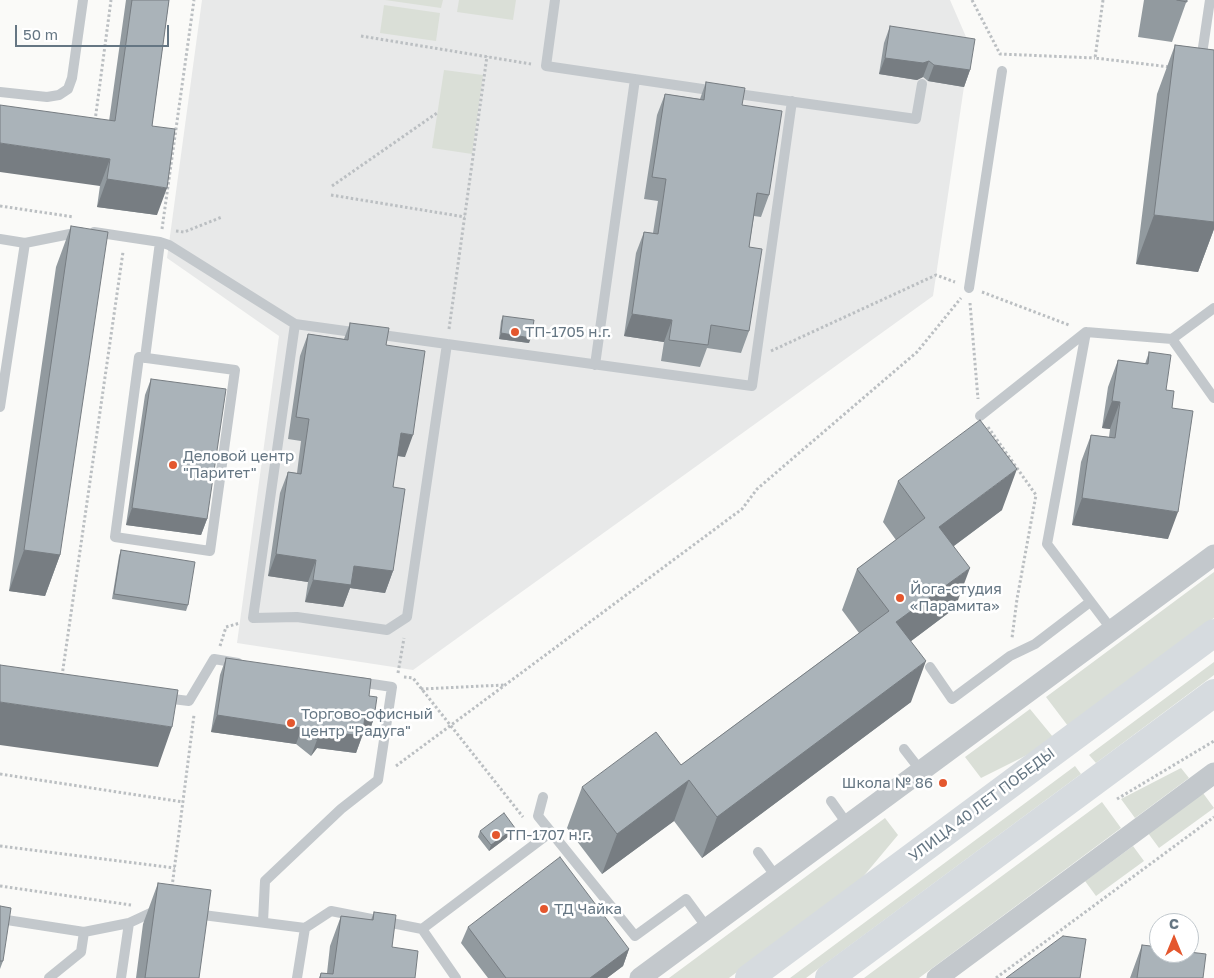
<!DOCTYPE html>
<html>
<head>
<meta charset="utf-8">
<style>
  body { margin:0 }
  #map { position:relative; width:1214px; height:978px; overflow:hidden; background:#fafaf8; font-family:"Golos Text",sans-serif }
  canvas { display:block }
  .north { position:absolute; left:1149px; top:913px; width:50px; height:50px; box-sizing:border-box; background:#fff; border:1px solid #c1c8cd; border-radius:50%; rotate:0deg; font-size:14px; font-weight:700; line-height:20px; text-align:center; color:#657683 }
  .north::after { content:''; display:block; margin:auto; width:18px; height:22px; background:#e4572e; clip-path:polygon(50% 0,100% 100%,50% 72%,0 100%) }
  .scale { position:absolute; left:15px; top:25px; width:154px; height:22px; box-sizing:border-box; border:2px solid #657683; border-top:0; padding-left:6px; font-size:15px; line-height:18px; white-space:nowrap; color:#657683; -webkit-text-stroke:4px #fff; paint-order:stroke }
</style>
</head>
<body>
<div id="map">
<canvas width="1214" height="978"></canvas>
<div class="north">С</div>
<div class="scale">50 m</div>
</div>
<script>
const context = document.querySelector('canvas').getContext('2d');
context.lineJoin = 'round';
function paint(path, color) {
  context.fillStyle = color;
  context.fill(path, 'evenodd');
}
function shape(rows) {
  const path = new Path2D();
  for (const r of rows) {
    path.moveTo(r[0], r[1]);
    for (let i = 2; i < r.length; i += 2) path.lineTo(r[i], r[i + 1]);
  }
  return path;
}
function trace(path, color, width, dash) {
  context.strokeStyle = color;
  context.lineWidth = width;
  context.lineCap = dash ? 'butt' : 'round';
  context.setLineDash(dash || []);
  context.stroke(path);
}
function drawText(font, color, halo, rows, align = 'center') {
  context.font = font + ' "Golos Text",sans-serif';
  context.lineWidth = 5;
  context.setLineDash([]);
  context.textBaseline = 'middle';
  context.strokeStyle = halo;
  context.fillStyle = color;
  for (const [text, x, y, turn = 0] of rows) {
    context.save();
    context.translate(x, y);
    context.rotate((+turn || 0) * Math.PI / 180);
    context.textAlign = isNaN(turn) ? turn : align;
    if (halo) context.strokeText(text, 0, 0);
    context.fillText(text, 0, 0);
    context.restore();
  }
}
const built = shape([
  [202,0,950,0,970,46,933,296,413,670,237,643,279,336,167,258]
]);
const green = shape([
  [385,0,443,0,441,8],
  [459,0,516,0,513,20,457,12],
  [384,5,440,13,436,41,380,33],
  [444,70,483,75,472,154,432,148],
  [1214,572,1214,618,1068,726,1046,697],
  [1214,662,1214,675,1096,763,1089,755],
  [1030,709,1053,737,1031,753,981,778,965,757],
  [1075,766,1081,774,806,978,790,978],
  [1181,768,1189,778,1135,818,1121,799],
  [1203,793,1214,808,1159,848,1148,833],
  [1102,802,1121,828,919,978,864,978],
  [885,818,898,835,862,878,729,978,669,978],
  [1133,846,1144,861,1096,896,1085,881]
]);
const path = shape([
  [972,0,1000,54,1095,58],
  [1103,0,1095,58,1170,67],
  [361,36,531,64],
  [95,121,111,0],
  [332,186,437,113],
  [331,195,465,217],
  [0,206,74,217],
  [162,229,194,0],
  [176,231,184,232,222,217],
  [982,292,1069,325],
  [970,303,978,399],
  [449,329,487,56],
  [771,351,936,275,955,282],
  [988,427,1036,495,1017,599,1012,638],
  [220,646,226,627,240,623],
  [398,673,404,638],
  [62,676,123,252],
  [404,677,413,678,523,817],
  [421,689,504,685],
  [396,766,742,509,757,489,917,352,961,298],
  [0,774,183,802],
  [1117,799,1214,741],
  [0,846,175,868],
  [0,886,131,905],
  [172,887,194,715],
  [996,978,1214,817]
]);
const lane = shape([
  [555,0,546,66,716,91],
  [1201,61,1210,0],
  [0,92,47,97,59,95,68,89,72,78,83,0],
  [731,93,916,119,922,84],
  [94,232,160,242,169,245,295,324,360,333],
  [0,239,25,243,80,232],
  [969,288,1002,71],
  [295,324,253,618,297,617,387,630,407,617,447,344,375,334],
  [1086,332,1047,544,1112,630],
  [1172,339,1214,398],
  [447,344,752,386,792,101],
  [139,357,235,370,210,551,115,537,139,357],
  [145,358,160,242],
  [595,365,635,79],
  [0,407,25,243],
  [980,416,1086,332,1172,339,1214,308],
  [930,667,952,699,1010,656,1035,644,1090,602],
  [164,698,189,701,214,659,238,663],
  [904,749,921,771],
  [831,801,848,825],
  [551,832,635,936,686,899,708,929],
  [758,852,777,878],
  [195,914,305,928,331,911,422,929,456,978],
  [0,919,84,932,129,923,159,909],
  [263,922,265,881,341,809,378,780,392,687,359,682],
  [422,929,551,832,538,816,543,797],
  [49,978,81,952,84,932],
  [121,978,129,923],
  [297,978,305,928]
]);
const street = shape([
  [640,978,1214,555],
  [937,978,1214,773]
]);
const primary = shape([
  [749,978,1214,633],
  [829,978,1214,693]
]);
const wall = shape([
  [126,0,169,0,152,126,157,215,97,207],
  [1144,0,1187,0,1172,42,1138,37],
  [890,26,970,70,964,87,928,81,923,77,917,80,879,74,884,43],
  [1175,45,1214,50,1214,229,1198,272,1136,264,1157,94],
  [706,82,742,105,769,195,761,217,754,216,749,247,749,331,741,353,707,348,700,367,661,361,664,342,624,336,636,253,644,232,653,233,658,201,644,199,657,115,665,94,700,99],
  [71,226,60,555,45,596,9,591,56,267],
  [503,316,529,343,499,339,501,321],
  [350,323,386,345,405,457,397,456,393,487,393,571,385,593,350,588,343,607,305,602,308,582,268,576,280,493,288,472,297,473,301,441,288,439,300,356,308,334,344,339],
  [1149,352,1166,390,1172,408,1168,539,1072,525,1081,462,1091,435,1109,437,1110,429,1102,428,1108,387,1118,360,1145,364],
  [151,379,207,519,201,535,126,525,145,395],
  [898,481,1002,510,954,546,955,608,911,641,911,702,702,858,674,821,602,874,567,828,582,787,681,765,859,633,842,610,857,569,896,540,883,522],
  [121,550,188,605,186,611,112,599,119,556],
  [226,658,374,718,368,735,363,734,356,753,317,748,311,756,296,744,211,732,220,675],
  [480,831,513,833,489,851,478,837],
  [158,883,199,978,136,978,143,924],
  [0,906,3,961,0,969],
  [374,912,392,947,415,978,319,978,321,973,327,973,330,946,341,916,371,920],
  [468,927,629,949,623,966,607,978,488,978,461,943],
  [1142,945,1203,978,1130,978]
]);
const shadedWall = shape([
  [885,58,929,61,923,77,917,80,879,74],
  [934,65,970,70,964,87,928,81],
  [0,143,110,159,100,186,0,172],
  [107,179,167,188,157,215,97,207],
  [1154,215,1214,222,1214,229,1198,272,1136,264],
  [632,314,672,320,664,342,624,336],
  [501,333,531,338,529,343,499,339],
  [1112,401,1120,402,1110,429,1102,428],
  [401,433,413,435,405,457,393,455],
  [1017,469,1002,510,924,568,939,527],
  [1082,498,1178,512,1168,539,1072,525],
  [132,508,207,519,201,535,126,525],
  [24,550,60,555,45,596,9,591],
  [276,554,316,560,308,582,268,576],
  [354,566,393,571,385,593,350,588,343,607,305,602,313,580],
  [970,568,955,608,882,663,896,622],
  [926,661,911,702,702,858,717,817],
  [0,702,172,727,158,767,0,745],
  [217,715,302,728,296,744,211,732],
  [365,717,374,718,368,735,359,734],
  [323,731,362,736,356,753,317,748,311,756,317,740],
  [689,780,674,821,602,874,617,834],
  [515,828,513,833,489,851,491,845],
  [629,949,623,966,607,978,590,978]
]);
const building = shape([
  [132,0,169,0,152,126,175,129,167,188,107,179,110,159,0,143,0,105,115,121,132,0],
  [1177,0,1187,0,1187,2,1177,0],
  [890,26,975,39,970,70,934,65,929,61,923,63,885,58,890,26],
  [1175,45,1214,50,1214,222,1154,215,1175,45],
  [706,82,745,88,742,105,782,111,769,195,757,193,749,247,762,249,749,331,711,325,708,345,669,340,672,320,632,314,644,232,658,234,666,179,652,177,665,94,704,100,706,82],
  [71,226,108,232,60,555,24,550,71,226],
  [503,316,534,320,531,338,501,333,503,316],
  [350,323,389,328,386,345,425,351,413,435,401,433,393,487,405,489,393,571,354,566,351,585,313,580,316,560,276,554,288,472,301,474,309,419,296,417,308,334,348,340,350,323],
  [1149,352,1171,355,1166,390,1174,391,1172,408,1193,411,1178,512,1082,498,1091,435,1115,438,1120,402,1112,401,1118,360,1148,364,1149,352],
  [151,379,226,389,207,519,132,508,151,379],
  [980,420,1017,469,939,527,970,568,896,622,926,661,717,817,689,780,617,834,582,787,656,732,681,765,889,611,857,569,925,518,898,481,980,420],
  [121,550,195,562,188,605,114,594,121,550],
  [226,658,371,679,369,696,377,697,374,718,365,717,362,736,323,731,317,740,302,728,217,715,226,658],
  [0,665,178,690,172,727,0,702,0,665],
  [504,813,515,828,491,845,480,831,504,813],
  [560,857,629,949,590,978,506,978,468,927,560,857],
  [158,883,211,890,199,978,145,978,158,883],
  [0,906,11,908,3,961,0,961,0,906],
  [374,912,396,915,392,947,418,951,415,978,320,978,321,973,333,974,341,916,373,920,374,912],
  [1063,936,1086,939,1080,978,1006,978,1063,936],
  [1142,945,1159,947,1159,953,1189,953,1189,952,1206,954,1203,978,1137,978,1142,945]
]);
const markers = [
  [515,332,5,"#e4572e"],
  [173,465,5,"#e4572e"],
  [900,598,5,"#e4572e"],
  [291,723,5,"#e4572e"],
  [943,783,5,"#e4572e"],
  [496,835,5,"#e4572e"],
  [544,909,5,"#e4572e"]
];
const poiNames = [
  ["ТП-1705 н.г.",525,332],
  ["Деловой центр",183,456],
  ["\"Паритет\"",183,473],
  ["Йога-студия",910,589],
  ["«Парамита»",910,606],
  ["Торгово-офисный",301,714],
  ["центр \"Радуга\"",301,731],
  ["Школа № 86",933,783,"right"],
  ["ТП-1707 н.г.",506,835],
  ["ТД Чайка",554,909]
];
const streetNames = [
  ["УЛИЦА 40 ЛЕТ ПОБЕДЫ",982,805,-37]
];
paint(built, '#e8e9e9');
paint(green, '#dadfd7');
trace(path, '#bbbfc2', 3, [2.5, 2.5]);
trace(lane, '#c3c8cc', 10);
trace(street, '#c3c8cc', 21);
trace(primary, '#d6dbdf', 28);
paint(wall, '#929a9f');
paint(shadedWall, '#777d82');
paint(building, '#aab3b9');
trace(building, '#777d82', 1);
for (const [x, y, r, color] of markers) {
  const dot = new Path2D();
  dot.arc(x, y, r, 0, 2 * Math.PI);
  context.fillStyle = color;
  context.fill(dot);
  trace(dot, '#fff', 2);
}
drawText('15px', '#657683', '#fff', poiNames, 'left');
drawText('15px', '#657683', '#fff', streetNames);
</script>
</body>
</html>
